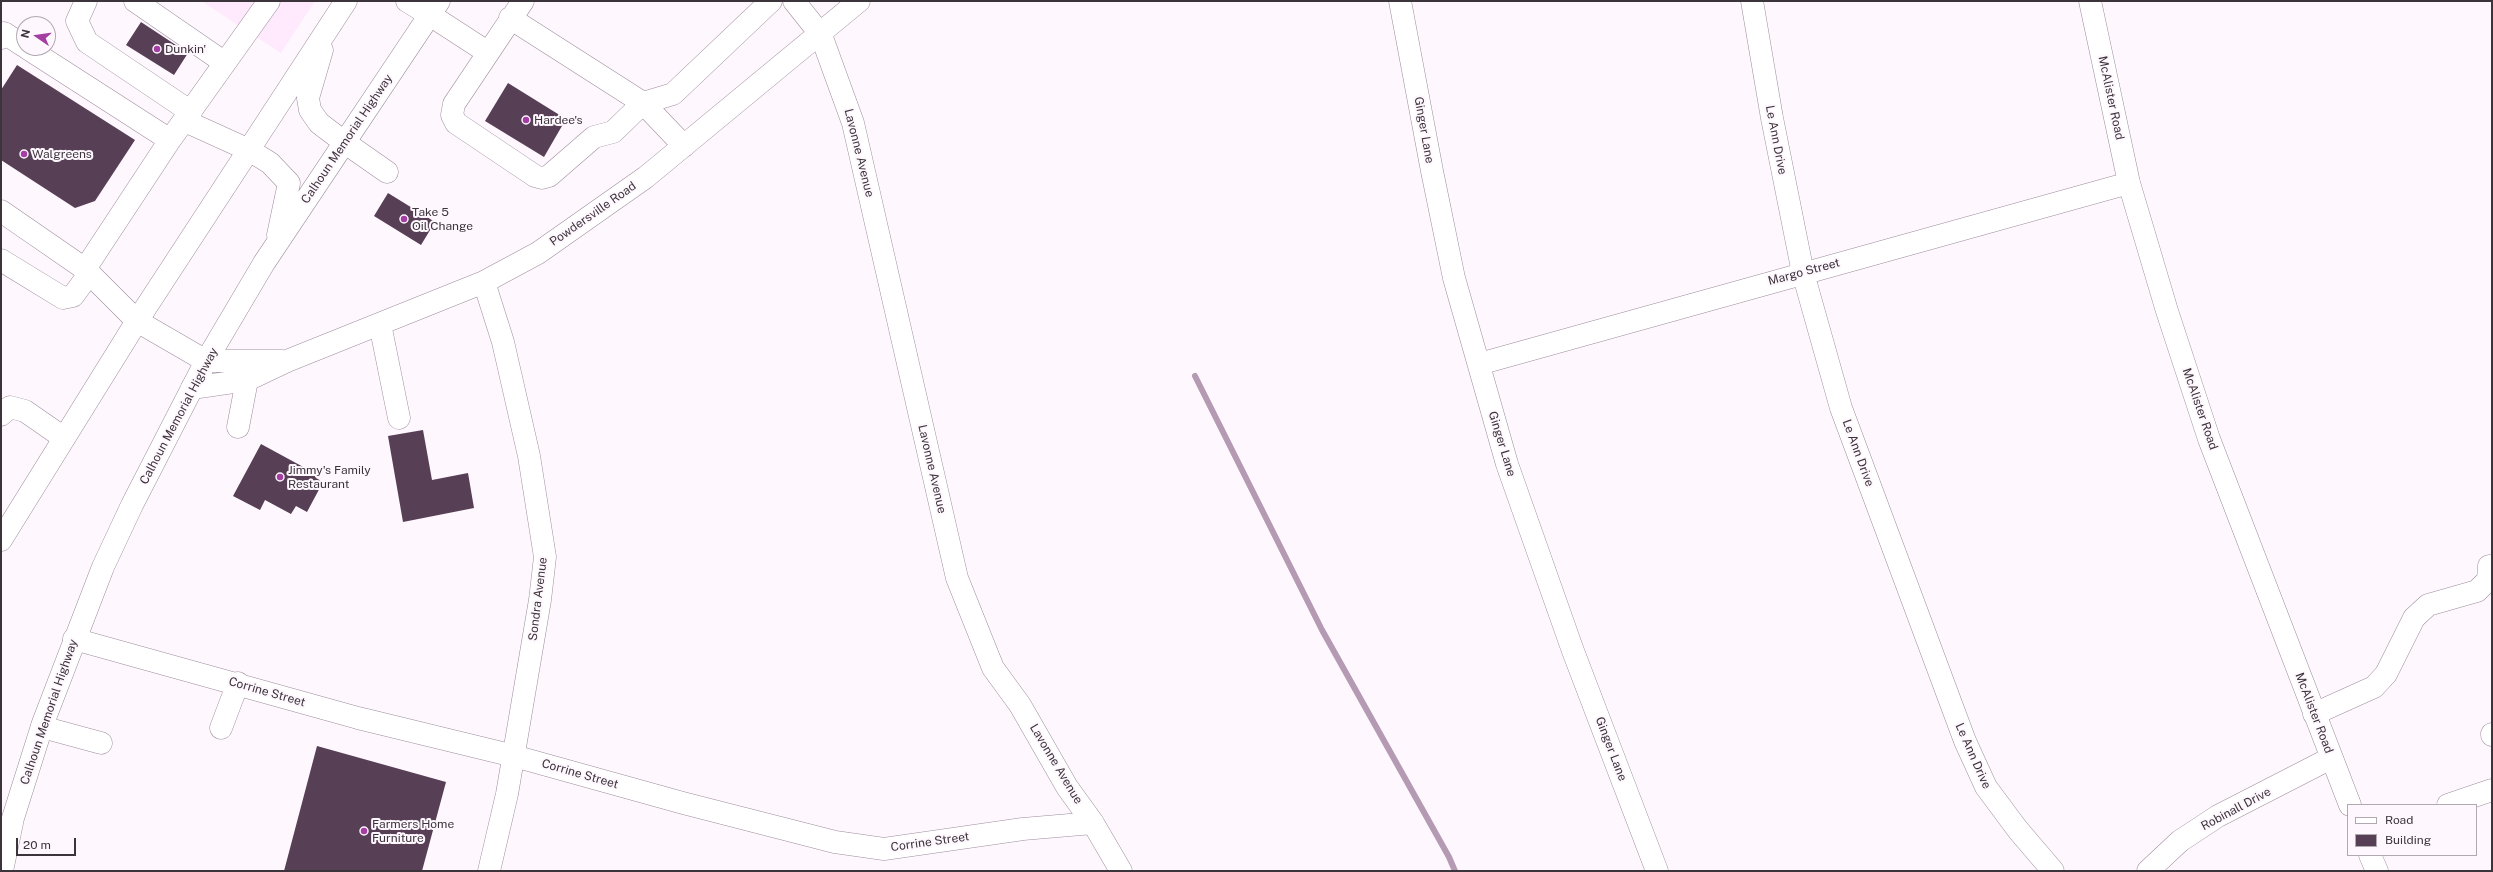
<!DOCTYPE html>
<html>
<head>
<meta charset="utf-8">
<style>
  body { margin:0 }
  #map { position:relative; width:2493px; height:872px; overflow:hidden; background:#fef7fe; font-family:"Public Sans",sans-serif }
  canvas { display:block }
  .frame { position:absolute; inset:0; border:2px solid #3b343a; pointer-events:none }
  .legend { position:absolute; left:2347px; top:804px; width:130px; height:52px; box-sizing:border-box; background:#fef7fe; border:1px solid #b0a9b0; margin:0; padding:5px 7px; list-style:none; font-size:12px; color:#3b343a }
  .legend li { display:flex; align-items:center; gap:8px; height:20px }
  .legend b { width:20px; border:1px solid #b0a9b0 }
  .north { position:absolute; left:16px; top:16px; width:40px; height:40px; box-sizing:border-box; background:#fef7fe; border:1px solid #b0a9b0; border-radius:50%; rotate:283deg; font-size:11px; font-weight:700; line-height:16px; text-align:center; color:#3b343a }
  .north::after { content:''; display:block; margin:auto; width:14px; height:18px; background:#a53ea2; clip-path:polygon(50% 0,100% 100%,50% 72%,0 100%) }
  .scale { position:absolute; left:16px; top:838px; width:60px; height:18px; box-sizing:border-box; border:2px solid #3b343a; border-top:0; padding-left:5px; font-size:12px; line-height:14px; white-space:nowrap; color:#3b343a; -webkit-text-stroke:3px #fef7fe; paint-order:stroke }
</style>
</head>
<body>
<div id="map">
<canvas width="2493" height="872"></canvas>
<div class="frame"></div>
<ul class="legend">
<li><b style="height:5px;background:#fff"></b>Road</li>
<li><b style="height:11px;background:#573f56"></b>Building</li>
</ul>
<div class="north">N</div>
<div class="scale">20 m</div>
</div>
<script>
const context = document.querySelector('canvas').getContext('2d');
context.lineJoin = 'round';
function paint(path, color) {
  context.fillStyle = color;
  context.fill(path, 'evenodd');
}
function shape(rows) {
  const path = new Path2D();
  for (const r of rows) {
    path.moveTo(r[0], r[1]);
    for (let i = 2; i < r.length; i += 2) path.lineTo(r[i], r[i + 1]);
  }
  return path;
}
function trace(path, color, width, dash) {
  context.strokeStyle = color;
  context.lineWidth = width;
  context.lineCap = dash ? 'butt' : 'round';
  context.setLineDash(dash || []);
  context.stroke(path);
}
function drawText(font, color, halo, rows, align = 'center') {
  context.font = font + ' "Public Sans",sans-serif';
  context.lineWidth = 4;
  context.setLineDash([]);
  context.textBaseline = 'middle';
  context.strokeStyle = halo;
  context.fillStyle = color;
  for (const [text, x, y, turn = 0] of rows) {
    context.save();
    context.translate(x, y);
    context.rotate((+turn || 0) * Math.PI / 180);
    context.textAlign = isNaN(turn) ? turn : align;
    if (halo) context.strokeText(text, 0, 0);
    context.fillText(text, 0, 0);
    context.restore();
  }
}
const built = shape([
  [201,1,315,1,281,53]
]);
const stream = shape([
  [1195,376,1322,630,1449,857,1455,871]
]);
const building = shape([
  [141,22,188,53,174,75,126,45],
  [17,65,135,140,95,201,75,208,1,160,1,90],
  [508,83,566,119,544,157,485,121],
  [388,193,435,222,421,245,374,216],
  [423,430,432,480,468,473,474,508,403,522,388,436],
  [261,444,318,475,316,478,323,482,307,512,296,506,291,514,265,500,260,510,233,496],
  [317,746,446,782,422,871,284,871]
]);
const minor = shape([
  [86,1,77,21,87,42,191,112],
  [135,1,225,63],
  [523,1,454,104,452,115,456,123,535,176,542,178,549,176,594,137,613,132,643,103,673,94,771,1],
  [794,1,821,35,853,123,957,578,993,668,1020,705,1067,787,1093,823,1121,871],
  [1400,1,1432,171,1454,278,1507,464,1573,651,1657,871],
  [1752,1,1772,118,1803,273,1841,408,1965,741,1986,787,2018,830,2053,871],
  [2090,1,2129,183,2167,311,2209,439,2350,805],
  [430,15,487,52],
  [510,18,643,103,684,146],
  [1,38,4,33,24,46],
  [27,48,170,140],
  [185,121,249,150],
  [344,142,387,172],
  [1,211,85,269,137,321,206,361,282,361],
  [1,260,63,298,73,296,89,274],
  [85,269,170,140,269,1],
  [484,282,503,342,529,456,545,557,540,600,507,794,489,871],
  [380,324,399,418],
  [1479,364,2129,183],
  [192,388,247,380,287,361,484,282,538,253,646,177,859,1],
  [1,415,10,407,25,411,64,438],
  [238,427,247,380],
  [74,639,358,718,514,756,683,803,835,842,884,849,1023,829,1093,823],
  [2314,714,2374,687,2386,674,2414,618,2428,605,2477,591,2488,580,2489,566],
  [42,727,101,743],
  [221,728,238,683],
  [2492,734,2492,735],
  [2448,805,2492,790],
  [2370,855,2377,871],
  [2148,871,2180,841,2218,816,2331,758]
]);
const highway = shape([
  [407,1,430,15],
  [322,50,308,98,310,110,319,123,344,142],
  [249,150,270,163,289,183,278,235],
  [1,540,137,321,346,1],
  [2,871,13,818,43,723,103,567,132,505,206,361,264,263,439,1]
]);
const markers = [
  [157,49,4,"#a53ea2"],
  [526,120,4,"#a53ea2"],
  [24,154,4,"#a53ea2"],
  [404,219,4,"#a53ea2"],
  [280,477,4,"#a53ea2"],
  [364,831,4,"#a53ea2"]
];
const poiNames = [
  ["Dunkin'",165,49],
  ["Hardee's",534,120],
  ["Walgreens",32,154],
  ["Take 5",412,212],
  ["Oil Change",412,226],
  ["Jimmy's Family",288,470],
  ["Restaurant",288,484],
  ["Farmers Home",372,824],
  ["Furniture",372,838]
];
const streetNames = [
  ["McAlister Road",2111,98,78],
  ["Ginger Lane",1424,130,80],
  ["Calhoun Memorial Highway",347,139,-56],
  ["Le Ann Drive",1776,140,79],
  ["Lavonne Avenue",859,153,76],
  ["Powdersville Road",593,214,-35],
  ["Margo Street",1804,272,-15],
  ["McAlister Road",2200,409,71],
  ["Calhoun Memorial Highway",179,416,-62],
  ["Ginger Lane",1502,444,73],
  ["Le Ann Drive",1858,453,70],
  ["Lavonne Avenue",932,469,77],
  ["Sondra Avenue",538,599,-83],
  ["Corrine Street",267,692,16],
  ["Calhoun Memorial Highway",49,712,-71],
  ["McAlister Road",2314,713,69],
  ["Ginger Lane",1611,749,69],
  ["Le Ann Drive",1973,756,66],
  ["Lavonne Avenue",1056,764,59],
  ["Corrine Street",580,774,16],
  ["Robinall Drive",2236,809,-28],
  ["Corrine Street",930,842,-8]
];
paint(built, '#ffeafd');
trace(stream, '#b59ab3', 6);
paint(building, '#573f56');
trace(minor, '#9e8d9d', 23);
trace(highway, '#9e8d9d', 23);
trace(minor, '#fff', 22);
trace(highway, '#fff', 22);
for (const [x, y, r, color] of markers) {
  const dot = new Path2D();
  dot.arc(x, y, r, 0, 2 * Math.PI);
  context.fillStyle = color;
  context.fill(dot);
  trace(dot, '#fef7fe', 1.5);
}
drawText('12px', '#3b343a', '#fef7fe', poiNames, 'left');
drawText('12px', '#3b343a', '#fef7fe', streetNames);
</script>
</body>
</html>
